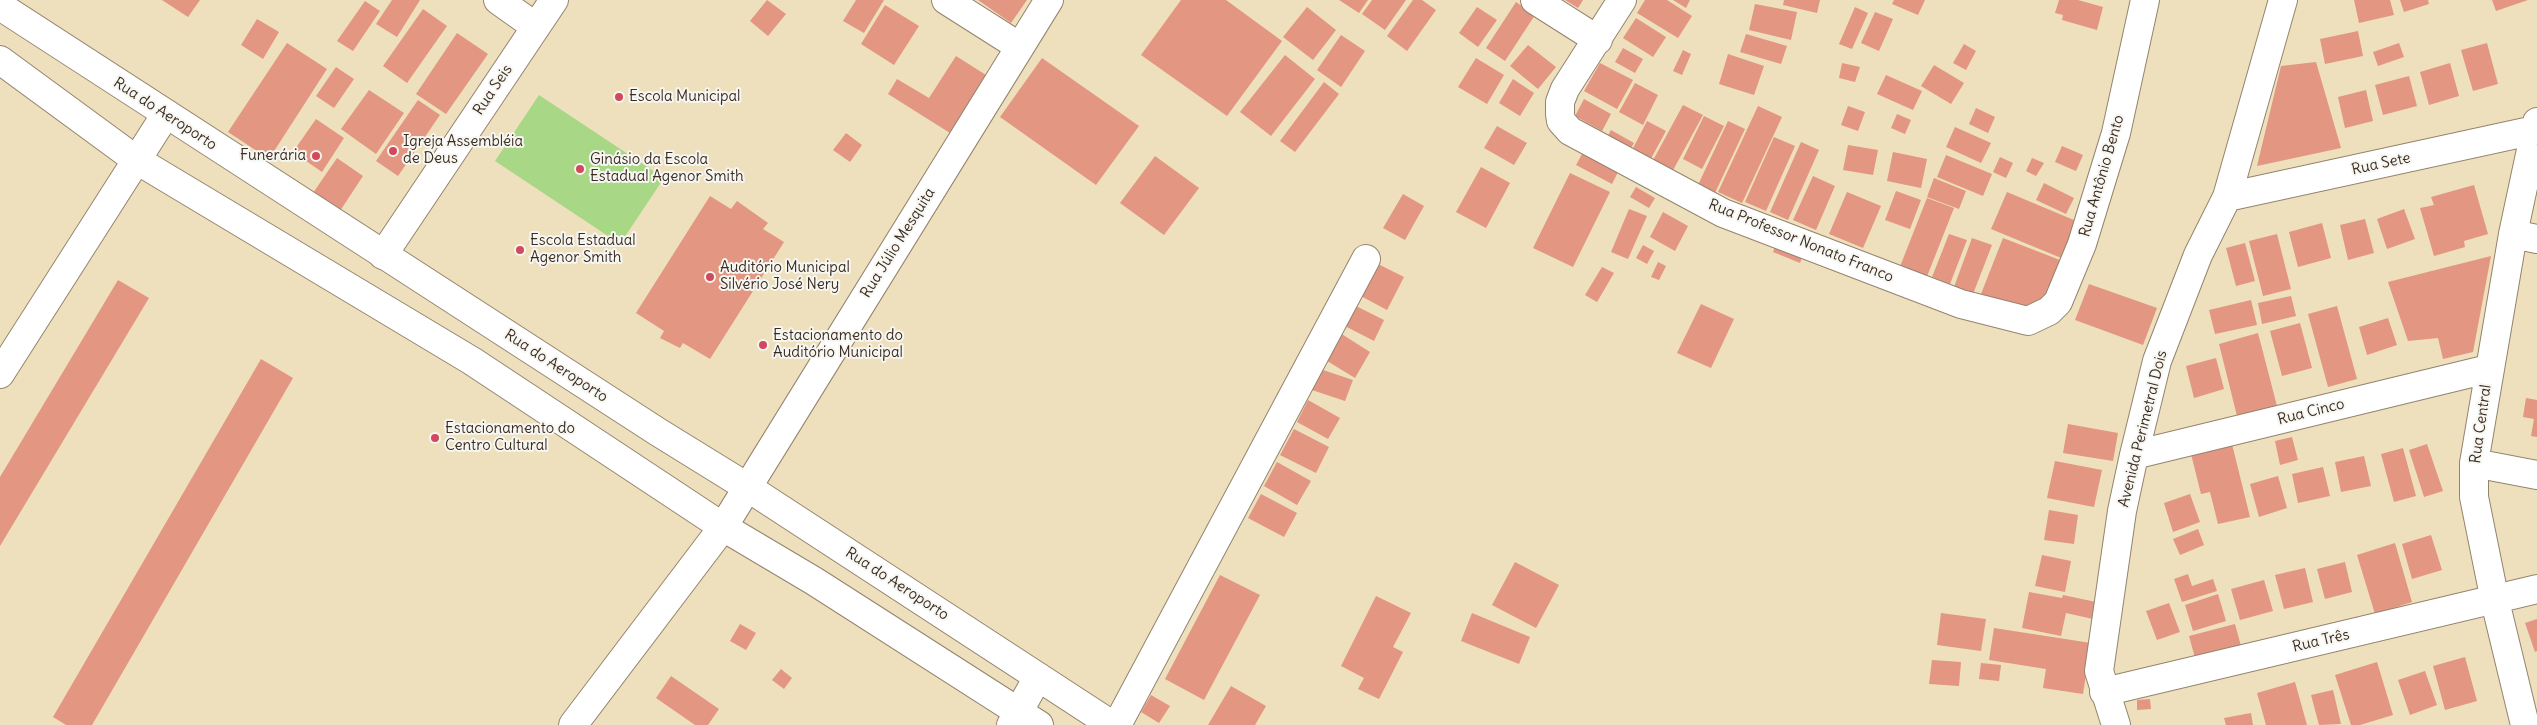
<!DOCTYPE html>
<html>
<head>
<meta charset="utf-8">
<style>
  body { margin:0 }
  canvas { display:block; background:#eedfbd }
</style>
</head>
<body>
<canvas width="2537" height="725"></canvas>
<script>
const context = document.querySelector('canvas').getContext('2d');
context.lineJoin = 'round';
function paint(path, color) {
  context.fillStyle = color;
  context.fill(path, 'evenodd');
}
function shape(rows) {
  const path = new Path2D();
  for (const r of rows) {
    path.moveTo(r[0], r[1]);
    for (let i = 2; i < r.length; i += 2) path.lineTo(r[i], r[i + 1]);
  }
  return path;
}
function trace(path, color, width, dash) {
  context.strokeStyle = color;
  context.lineWidth = width;
  context.lineCap = dash ? 'butt' : 'round';
  context.setLineDash(dash || []);
  context.stroke(path);
}
function drawText(font, color, halo, rows, align = 'center') {
  context.font = font + ' Delius,sans-serif';
  context.lineWidth = 4;
  context.setLineDash([]);
  context.textBaseline = 'middle';
  context.strokeStyle = halo;
  context.fillStyle = color;
  for (const [text, x, y, turn = 0] of rows) {
    context.save();
    context.translate(x, y);
    context.rotate((+turn || 0) * Math.PI / 180);
    context.textAlign = isNaN(turn) ? turn : align;
    if (halo) context.strokeText(text, 0, 0);
    context.fillText(text, 0, 0);
    context.restore();
  }
}
const green = shape([
  [539,95,664,178,620,244,495,161]
]);
const building = shape([
  [162,0,200,0,188,17],
  [392,0,420,0,397,37,376,24],
  [767,0,786,14,768,36,750,21],
  [856,0,884,0,864,33,843,21],
  [978,0,1027,0,1011,23],
  [1181,0,1226,0,1282,41,1227,116,1141,55],
  [1339,0,1368,0,1359,13],
  [1372,0,1406,0,1385,30,1362,14],
  [1413,0,1422,0,1436,10,1407,51,1387,36],
  [1565,0,1583,0,1578,8],
  [1645,0,1667,0,1692,16,1678,38,1637,13],
  [1673,0,1690,0,1686,8],
  [1784,0,1820,0,1817,13,1783,5],
  [1894,0,1925,0,1918,15,1892,4],
  [2059,0,2078,0,2103,7,2097,30,2062,20,2063,15,2055,13],
  [2354,0,2390,0,2394,15,2359,23],
  [2400,0,2428,0,2429,4,2404,12],
  [2492,0,2528,0,2496,11],
  [365,1,380,11,353,51,337,41],
  [1516,2,1535,15,1505,61,1486,48],
  [1755,4,1797,12,1791,40,1749,30],
  [885,5,919,26,894,65,861,44],
  [1307,7,1336,30,1313,60,1283,37],
  [1477,7,1497,20,1478,47,1459,33],
  [1855,7,1868,13,1852,49,1839,44],
  [423,9,447,26,407,83,383,66],
  [1875,12,1893,19,1879,51,1861,43],
  [1636,18,1666,37,1653,57,1623,38],
  [257,19,279,32,263,59,241,45],
  [2358,31,2363,56,2325,64,2320,39],
  [457,33,488,54,446,114,416,94],
  [1746,34,1787,46,1781,64,1740,52],
  [1341,35,1365,51,1341,87,1317,70],
  [287,43,327,69,269,159,228,132],
  [2399,43,2404,57,2378,66,2373,52],
  [2487,43,2498,84,2473,91,2461,50],
  [1964,44,1976,51,1966,70,1953,63],
  [1528,45,1556,67,1538,89,1510,66],
  [1623,48,1643,59,1635,73,1615,62],
  [1683,50,1691,54,1682,75,1673,71],
  [1728,54,1764,66,1754,95,1719,84],
  [1285,55,1315,79,1271,136,1240,112],
  [956,56,986,75,950,133,888,94,897,79,929,98],
  [1042,58,1139,126,1096,185,1000,117],
  [1476,58,1504,75,1487,104,1458,87],
  [2316,62,2341,148,2257,166,2281,66],
  [1600,63,1633,80,1617,109,1584,91],
  [1842,63,1860,67,1855,82,1839,78],
  [2450,63,2459,96,2429,105,2420,72],
  [1934,65,1964,83,1951,104,1921,86],
  [336,67,354,79,334,108,316,96],
  [1886,75,1922,91,1913,110,1877,94],
  [2409,76,2417,106,2383,115,2375,85],
  [1513,79,1534,93,1520,116,1499,103],
  [1324,82,1339,94,1295,152,1280,141],
  [1635,83,1658,95,1643,125,1619,112],
  [369,90,404,113,376,154,341,129],
  [2366,90,2373,121,2345,128,2338,97],
  [1584,99,1611,114,1602,131,1575,116],
  [418,100,440,115,398,176,376,161],
  [1683,105,1703,115,1671,174,1651,164],
  [1758,106,1782,117,1742,203,1718,192],
  [1848,106,1865,112,1858,131,1841,125],
  [1976,108,1995,117,1988,133,1969,124],
  [1897,114,1911,120,1905,134,1891,128],
  [1704,116,1724,126,1702,169,1683,159],
  [316,119,344,138,322,172,293,152],
  [1647,121,1666,131,1648,164,1630,154],
  [1728,121,1745,129,1715,193,1698,185],
  [1497,126,1527,143,1514,165,1484,148],
  [1955,127,1991,143,1981,163,1946,147],
  [1611,130,1634,143,1625,157,1603,144],
  [846,133,862,145,850,162,833,150],
  [1774,137,1795,146,1766,211,1745,202],
  [1801,142,1819,150,1788,220,1770,212],
  [1848,145,1878,150,1873,175,1843,170],
  [2062,146,2083,155,2076,171,2055,162],
  [1893,152,1927,159,1921,188,1887,181],
  [1582,154,1618,172,1612,184,1576,165],
  [1946,155,1992,174,1983,196,1937,177],
  [1155,156,1199,188,1164,235,1120,203],
  [2000,157,2013,163,2006,178,1993,172],
  [337,158,363,176,340,211,313,193],
  [2032,158,2044,163,2036,176,2026,171],
  [1481,167,1510,183,1486,228,1456,212],
  [1570,173,1610,192,1573,267,1533,248],
  [1813,176,1835,186,1816,230,1793,220],
  [1934,178,1966,191,1959,209,1927,197],
  [2044,183,2074,198,2066,214,2036,200],
  [2474,185,2488,234,2464,241,2465,247,2434,256,2420,208,2434,205,2431,197],
  [1636,187,1655,198,1649,208,1630,197],
  [1896,191,1921,200,1910,229,1885,220],
  [1847,192,1881,206,1863,248,1829,234],
  [2007,192,2081,223,2066,260,1991,229],
  [1403,194,1424,206,1405,240,1383,228],
  [710,196,731,209,737,201,768,223,763,229,784,242,710,359,683,343,680,348,660,338,664,331,636,313],
  [1927,198,1954,208,1926,279,1899,269],
  [1629,209,1647,216,1628,259,1611,252],
  [2404,209,2415,239,2387,249,2377,219],
  [1663,212,1688,226,1675,251,1650,237],
  [2365,219,2374,253,2348,260,2340,225],
  [2322,223,2331,258,2298,267,2289,232],
  [1949,234,1967,240,1950,284,1932,277],
  [2277,234,2291,289,2263,296,2249,241],
  [1972,238,1992,245,1973,294,1954,287],
  [2003,238,2060,260,2038,316,1981,294],
  [2245,243,2255,281,2236,286,2226,248],
  [1776,244,1803,255,1800,263,1773,252],
  [1643,245,1654,251,1647,264,1636,258],
  [2491,256,2473,352,2443,359,2438,338,2408,341,2388,282],
  [1374,262,1404,277,1387,310,1357,294],
  [1658,262,1666,266,1659,280,1651,277],
  [1602,267,1614,273,1597,302,1585,295],
  [118,280,149,298,0,546,0,477],
  [2089,284,2157,308,2143,345,2075,320],
  [2291,296,2296,316,2262,324,2258,303],
  [2251,300,2257,325,2215,334,2209,310],
  [1701,304,1734,319,1711,368,1677,353],
  [1354,305,1384,320,1374,341,1343,325],
  [2337,306,2357,379,2328,387,2308,314],
  [2388,318,2397,345,2367,355,2359,327],
  [2300,323,2312,368,2282,376,2270,331],
  [1340,333,1370,352,1355,378,1324,359],
  [2258,333,2277,406,2237,416,2219,344],
  [2216,358,2224,389,2194,398,2186,366],
  [261,359,293,378,92,725,66,725,53,717],
  [1320,369,1353,380,1345,401,1312,390],
  [2526,398,2537,400,2537,437,2531,436,2534,419,2523,417],
  [1308,400,1340,418,1328,439,1297,422],
  [2068,424,2118,433,2113,461,2063,453],
  [1294,429,1329,447,1316,473,1280,455],
  [2292,437,2298,460,2280,465,2275,441],
  [2232,444,2250,517,2218,524,2210,492,2201,494,2191,454],
  [2427,444,2443,491,2424,497,2409,450],
  [2403,448,2416,496,2394,502,2381,454],
  [2364,456,2371,486,2341,492,2335,462],
  [2055,461,2102,470,2094,507,2047,498],
  [1277,462,1311,481,1297,505,1264,486],
  [2323,467,2330,496,2298,503,2292,474],
  [2278,476,2287,508,2259,517,2250,484],
  [1261,494,1297,513,1284,537,1248,518],
  [2190,494,2200,522,2173,532,2164,503],
  [2049,510,2078,515,2074,544,2044,540],
  [2198,529,2204,545,2180,555,2173,539],
  [2431,535,2442,570,2412,579,2402,544],
  [2395,543,2412,602,2375,614,2357,555],
  [2042,555,2071,561,2065,592,2035,586],
  [1515,562,1559,585,1536,628,1492,605],
  [2345,562,2352,592,2325,599,2317,569],
  [2305,568,2313,602,2284,609,2275,575],
  [2188,574,2192,586,2213,579,2217,591,2182,602,2174,579],
  [1220,575,1260,595,1204,700,1165,679],
  [2264,580,2273,611,2240,620,2231,589],
  [2029,592,2062,598,2063,595,2096,602,2093,619,2066,613,2061,636,2022,628],
  [2218,594,2226,621,2193,631,2185,605],
  [1376,596,1411,613,1393,647,1403,652,1379,699,1358,689,1364,678,1341,666],
  [2169,603,2180,632,2157,640,2146,611],
  [1472,613,1530,637,1519,664,1461,641],
  [1941,613,1986,619,1981,651,1937,645],
  [2537,619,2537,651,2535,652,2525,623],
  [740,624,756,633,746,650,730,641],
  [2235,624,2241,646,2195,658,2189,636],
  [1994,628,2091,643,2083,694,2043,688,2046,669,1989,660],
  [2465,657,2477,701,2445,710,2433,666],
  [1932,660,1961,662,1959,686,1929,684],
  [2377,662,2393,715,2360,725,2351,725,2335,675],
  [1981,663,2001,665,1999,681,1979,679],
  [781,669,792,678,784,689,772,680],
  [2425,671,2437,705,2410,715,2398,680],
  [671,676,719,709,708,725,695,725,656,698],
  [2295,682,2307,725,2266,725,2257,693],
  [1231,686,1266,706,1255,725,1208,725],
  [2333,690,2341,724,2319,725,2311,695],
  [1151,695,1170,706,1159,723,1141,712],
  [2150,699,2151,709,2137,710,2137,700],
  [2251,713,2253,725,2226,725,2224,718]
]);
const minor = shape([
  [498,0,536,27],
  [946,0,1020,47],
  [1535,0,1598,40],
  [1622,0,1565,89,1560,102,1560,114,1561,121,1570,131,1723,213,1961,304,2028,321,2049,311,2058,302,2082,244,2116,133,2145,0],
  [2227,197,2535,130],
  [2513,234,2537,239],
  [383,255,554,0],
  [0,374,166,114],
  [2134,455,2488,369],
  [2474,463,2537,475],
  [2104,692,2537,589],
  [573,725,723,527,1049,0],
  [1011,725,1038,677],
  [1117,725,1366,259],
  [2116,725,2099,671,2122,511,2134,455,2157,361,2198,255,2227,197,2283,0],
  [2525,725,2495,601,2474,497,2474,463,2513,234,2537,122]
]);
const major = shape([
  [0,6,658,432,747,487,1112,725],
  [0,60,135,159,472,361,723,527,814,581,1039,725]
]);
const markers = [
  [619,97,5,"#d1495b"],
  [393,151,5,"#d1495b"],
  [316,156,5,"#d1495b"],
  [580,169,5,"#d1495b"],
  [520,250,5,"#d1495b"],
  [710,277,5,"#d1495b"],
  [763,345,5,"#d1495b"],
  [435,438,5,"#d1495b"]
];
const streetNames = [
  ["Rua Seis",493,90,-56],
  ["Rua do Aeroporto",165,114,33],
  ["Rua Sete",2381,164,-12],
  ["Rua Antônio Bento",2102,176,-74],
  ["Rua Professor Nonato Franco",1801,241,22],
  ["Rua Júlio Mesquita",898,243,-58],
  ["Rua do Aeroporto",556,366,33],
  ["Rua Cinco",2311,412,-14],
  ["Rua Central",2481,424,-82],
  ["Avenida Perimetral Dois",2143,429,-76],
  ["Rua do Aeroporto",897,584,33],
  ["Rua Três",2321,641,-13]
];
const poiNames = [
  ["Escola Municipal",629,97],
  ["Igreja Assembléia",403,142],
  ["de Deus",403,159],
  ["Funerária",306,156,"right"],
  ["Ginásio da Escola",590,160],
  ["Estadual Agenor Smith",590,177],
  ["Escola Estadual",530,241],
  ["Agenor Smith",530,258],
  ["Auditório Municipal",720,268],
  ["Silvério José Nery",720,285],
  ["Estacionamento do",773,336],
  ["Auditório Municipal",773,353],
  ["Estacionamento do",445,429],
  ["Centro Cultural",445,446]
];
paint(green, '#a8d886');
paint(building, '#e39681');
trace(minor, '#94846e', 30);
trace(major, '#94846e', 30);
trace(minor, '#fff', 28);
trace(major, '#fff', 28);
for (const [x, y, r, color] of markers) {
  const dot = new Path2D();
  dot.arc(x, y, r, 0, 2 * Math.PI);
  context.fillStyle = color;
  context.fill(dot);
  trace(dot, '#f6f6f2', 2);
}
drawText('15px', '#3b2a1e', '#f6f6f2', streetNames);
drawText('15px', '#3b2a1e', '#f6f6f2', poiNames, 'left');
</script>
</body>
</html>
